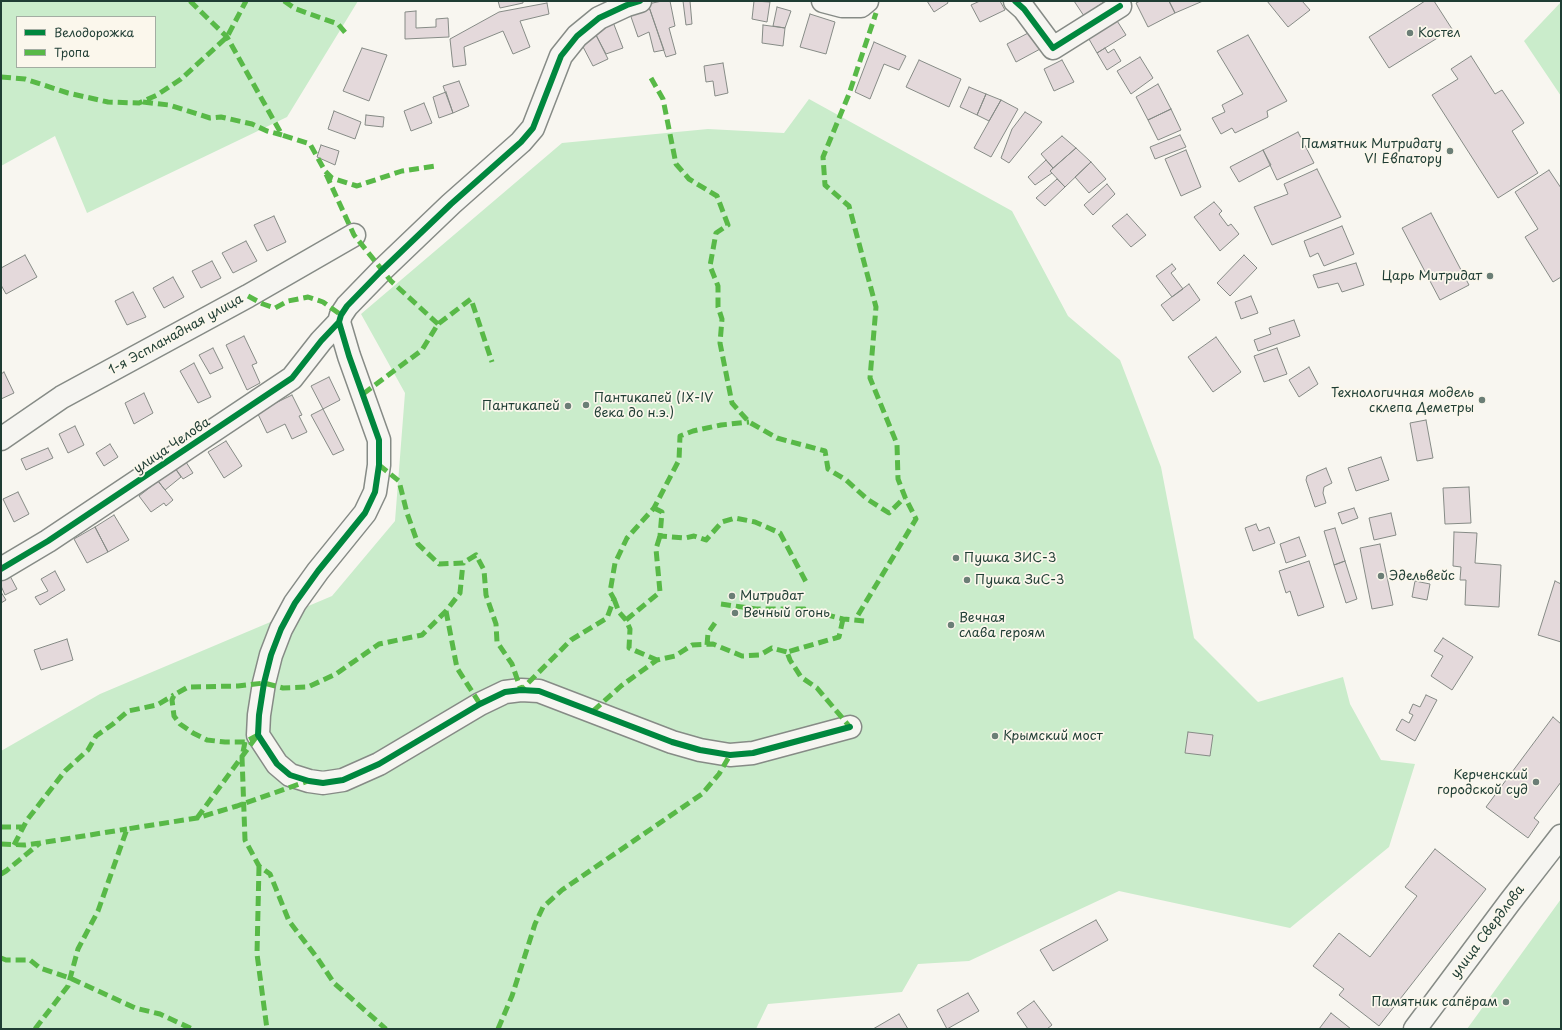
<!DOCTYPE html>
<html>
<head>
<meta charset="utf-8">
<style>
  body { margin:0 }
  #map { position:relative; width:1562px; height:1030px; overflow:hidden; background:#f8f6f0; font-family:"Playpen Sans",sans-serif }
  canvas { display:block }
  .frame { position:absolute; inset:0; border:2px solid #1f3d34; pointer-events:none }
  .legend { position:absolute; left:16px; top:16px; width:140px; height:52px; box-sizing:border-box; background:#fbf7ec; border:1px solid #a3ada2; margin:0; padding:5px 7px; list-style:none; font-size:12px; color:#1f3d34 }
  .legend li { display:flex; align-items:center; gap:8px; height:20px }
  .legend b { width:20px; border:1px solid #a3ada2 }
</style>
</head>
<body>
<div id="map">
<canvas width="1562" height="1030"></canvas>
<div class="frame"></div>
<ul class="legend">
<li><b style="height:5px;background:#00873e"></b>Велодорожка</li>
<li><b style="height:5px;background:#58b947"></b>Тропа</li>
</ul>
</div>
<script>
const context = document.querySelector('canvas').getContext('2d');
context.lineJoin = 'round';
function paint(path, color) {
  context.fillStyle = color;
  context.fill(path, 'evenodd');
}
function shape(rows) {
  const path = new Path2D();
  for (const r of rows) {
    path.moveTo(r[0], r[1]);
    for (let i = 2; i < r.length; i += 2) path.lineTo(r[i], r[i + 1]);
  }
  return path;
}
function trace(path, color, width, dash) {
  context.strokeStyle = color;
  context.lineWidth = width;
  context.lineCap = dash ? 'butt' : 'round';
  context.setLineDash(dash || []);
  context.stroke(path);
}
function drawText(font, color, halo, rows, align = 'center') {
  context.font = font + ' "Playpen Sans",sans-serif';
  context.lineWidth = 3.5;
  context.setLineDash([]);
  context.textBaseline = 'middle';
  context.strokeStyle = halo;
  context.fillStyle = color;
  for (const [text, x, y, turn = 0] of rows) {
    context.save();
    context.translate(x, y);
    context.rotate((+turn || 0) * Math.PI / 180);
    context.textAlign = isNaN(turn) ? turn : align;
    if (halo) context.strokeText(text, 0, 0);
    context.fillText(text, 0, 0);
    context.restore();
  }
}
const green = shape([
  [1,1,358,1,287,117,87,213,55,136,1,166],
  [17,17,155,17,155,67,17,67],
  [1561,2,1561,96,1524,41],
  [809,99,1012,211,1068,316,1120,360,1161,467,1194,638,1258,702,1343,677,1350,704,1381,760,1415,764,1389,847,1290,928,1119,891,969,961,918,964,902,992,768,1004,756,1029,1,1029,1,751,100,694,332,596,395,521,405,393,361,314,562,143,708,129,784,133],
  [1561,899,1561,1029,1467,1029]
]);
const building = shape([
  [498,1,523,1,523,3,500,8,498,1],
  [662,1,670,1,675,26,669,28,676,54,666,57,648,4,662,1],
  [683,1,690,1,692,24,686,25,683,1],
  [754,1,770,2,767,22,752,19,754,1],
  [927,1,947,1,948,3,934,12,927,1],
  [980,1,1000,1,1005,10,980,22,971,5,980,1],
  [1074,1,1105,1,1084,16,1074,1],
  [1140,1,1169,1,1175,13,1148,27,1136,3,1140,1],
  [1169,1,1203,1,1175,13,1169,1],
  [1267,1,1302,1,1310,10,1288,27,1267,1],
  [1425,1,1434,1,1452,29,1389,68,1369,37,1425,1],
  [547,3,549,14,520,21,530,47,513,54,503,31,464,47,466,65,453,67,450,39,499,12,547,3],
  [648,4,664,50,654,52,649,32,638,37,629,11,648,4],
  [777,7,791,11,785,28,773,26,777,7],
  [416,11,416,28,436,27,436,19,448,18,449,37,405,39,405,12,416,11],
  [810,14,835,22,826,54,800,47,810,14],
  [1114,16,1126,35,1097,53,1086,34,1114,16],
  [613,22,623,48,606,54,596,35,613,22],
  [763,25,785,28,783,46,762,43,763,25],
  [1032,31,1042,48,1016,62,1007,44,1032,31],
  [596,35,608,59,593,66,581,43,596,35],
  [1248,35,1287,101,1267,111,1268,117,1235,133,1232,128,1221,134,1212,118,1225,112,1222,105,1243,94,1217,51,1248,35],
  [874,42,906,56,899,70,884,64,870,99,855,92,874,42],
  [362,48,387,55,369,101,343,91,362,48],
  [1105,48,1108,53,1114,49,1121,61,1107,70,1097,53,1105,48],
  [1471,56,1495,94,1502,90,1524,123,1512,131,1538,173,1498,198,1432,95,1458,79,1451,69,1471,56],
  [1140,57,1153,78,1131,94,1117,71,1140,57],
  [919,60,961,79,949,107,906,87,919,60],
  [1062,60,1074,82,1054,91,1044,69,1062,60],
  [723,63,728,93,715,96,713,81,706,82,704,66,723,63],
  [459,81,469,106,453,113,443,86,459,81],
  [1158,84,1171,109,1148,120,1136,97,1158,84],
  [969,87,986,94,977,115,960,107,969,87],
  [446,92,453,113,439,118,433,97,446,92],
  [986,94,1001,100,989,121,977,115,986,94],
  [1001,100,1018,109,991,157,974,148,1001,100],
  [424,103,432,123,411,131,404,111,424,103],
  [1171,109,1181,130,1158,140,1148,120,1171,109],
  [334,111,361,122,355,139,328,129,334,111],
  [1025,112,1042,122,1009,163,1001,158,1012,129,1025,112],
  [366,115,384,117,383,127,365,125,366,115],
  [1298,132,1314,163,1277,180,1263,150,1298,132],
  [1180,135,1186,147,1155,159,1150,147,1180,135],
  [1062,136,1076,148,1053,168,1041,154,1062,136],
  [321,145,339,151,335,165,317,157,321,145],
  [1076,148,1091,162,1065,187,1050,171,1076,148],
  [1186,150,1201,187,1181,196,1165,159,1186,150],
  [1263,150,1271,165,1239,182,1230,167,1263,150],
  [1046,160,1053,168,1050,171,1052,173,1035,185,1028,177,1046,160],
  [1091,162,1106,179,1089,193,1075,177,1091,162],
  [1317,169,1341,217,1272,245,1254,207,1288,194,1284,184,1317,169],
  [1549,170,1561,188,1561,277,1553,282,1525,237,1538,229,1515,192,1549,170],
  [1057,179,1065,187,1045,206,1036,198,1057,179],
  [1107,184,1115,194,1093,215,1084,205,1107,184],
  [1214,202,1222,211,1219,214,1228,226,1231,224,1239,234,1220,251,1194,217,1214,202],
  [1431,213,1469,285,1440,300,1402,228,1431,213],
  [1127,214,1146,235,1131,247,1112,226,1127,214],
  [274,216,286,242,267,251,254,225,274,216],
  [1342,226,1354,254,1324,266,1318,253,1310,257,1304,241,1342,226],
  [246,241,257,261,233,273,222,253,246,241],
  [25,255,37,277,6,294,1,285,1,268,25,255],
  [1244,255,1257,268,1230,296,1217,283,1244,255],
  [212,261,221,278,201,288,192,271,212,261],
  [1356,263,1364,285,1342,292,1338,283,1318,288,1313,275,1356,263],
  [1172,264,1176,269,1171,273,1183,289,1172,297,1156,276,1172,264],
  [173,277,184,297,164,308,153,288,173,277],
  [1189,284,1200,300,1173,321,1161,305,1189,284],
  [133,292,146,317,127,325,115,301,133,292],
  [1251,296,1258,313,1241,319,1235,302,1251,296],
  [1294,320,1300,336,1258,351,1254,340,1271,334,1269,328,1294,320],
  [244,336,257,363,252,365,260,383,247,390,226,345,244,336],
  [1216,337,1241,372,1213,392,1188,357,1216,337],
  [213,348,223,368,210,374,199,355,213,348],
  [1277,348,1287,374,1264,382,1254,356,1277,348],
  [194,363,211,397,198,403,180,371,194,363],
  [1309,367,1318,384,1299,397,1289,380,1309,367],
  [4,372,14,393,1,399,1,374,4,372],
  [329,377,340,400,323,409,311,386,329,377],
  [144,393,153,413,134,424,125,403,144,393],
  [292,395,302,415,299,416,307,432,292,439,285,424,267,433,257,412,292,395],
  [323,409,344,450,333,455,311,415,323,409],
  [1426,420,1433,458,1417,461,1410,423,1426,420],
  [75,426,84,445,68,453,59,434,75,426],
  [226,441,242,466,224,478,208,452,226,441],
  [110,444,118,457,104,466,96,453,110,444],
  [48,448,53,458,26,470,21,459,48,448],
  [1381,457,1389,480,1356,491,1348,468,1381,457],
  [186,462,193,473,183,479,175,468,186,462],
  [175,468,181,477,165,490,158,481,175,468],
  [1326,468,1332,483,1324,487,1323,493,1326,503,1315,507,1306,480,1307,476,1326,468],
  [158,481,173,500,166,506,164,503,151,512,139,496,158,481],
  [1469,487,1471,523,1445,524,1443,488,1469,487],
  [18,492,29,514,14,522,3,499,18,492],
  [1354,508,1358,518,1342,524,1338,513,1354,508],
  [1391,513,1396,535,1374,540,1369,518,1391,513],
  [114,515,129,540,108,552,95,527,114,515],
  [1256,524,1259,531,1269,527,1275,543,1253,551,1245,528,1256,524],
  [95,527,108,552,87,563,74,539,95,527],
  [1335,528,1345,561,1334,565,1324,531,1335,528],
  [1454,532,1477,533,1475,563,1501,565,1499,607,1465,605,1466,580,1460,580,1461,567,1453,566,1454,532],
  [1299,537,1306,556,1286,563,1280,544,1299,537],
  [1380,544,1393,605,1372,609,1360,548,1380,544],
  [1309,561,1324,607,1298,616,1290,591,1286,593,1279,571,1309,561],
  [1345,561,1357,599,1346,603,1334,565,1345,561],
  [55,571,65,590,40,605,35,597,48,591,41,579,55,571],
  [10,576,17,589,5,595,1,586,1,581,10,576],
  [1415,581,1430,584,1427,600,1412,597,1415,581],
  [1555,581,1561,584,1561,642,1538,635,1555,581],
  [1,592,6,600,1,603,1,592],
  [1443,638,1473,657,1452,690,1431,676,1443,656,1434,651,1443,638],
  [67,639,73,660,41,670,34,650,67,639],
  [1426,695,1437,700,1415,741,1396,730,1402,719,1409,723,1413,715,1409,713,1413,704,1420,707,1426,695],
  [1553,717,1561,724,1561,782,1534,818,1539,822,1528,838,1486,807,1553,717],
  [1188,732,1213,735,1210,756,1185,753,1188,732],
  [1435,849,1486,889,1379,1026,1339,995,1344,989,1313,966,1339,933,1370,957,1417,896,1405,887,1435,849],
  [1096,920,1108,940,1053,971,1040,950,1096,920],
  [968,993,979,1011,947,1029,937,1010,968,993],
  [1034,1001,1052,1025,1047,1029,1028,1029,1017,1013,1034,1001],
  [1331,1013,1351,1029,1319,1029,1331,1013],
  [899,1014,908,1029,873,1029,899,1014]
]);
const minor = shape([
  [640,1,627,5,599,18,577,36,561,56,533,128,521,142,451,204,382,270,347,306,341,315,339,322,349,356,379,440,379,465,375,492,365,513,318,571,295,603,281,629,271,655,264,683,259,715,258,735,277,764,290,775,309,781,323,783,343,780,379,764,480,704,505,692,521,690,539,691,672,742,700,750,730,755,753,753,850,727],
  [823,1,842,6,861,6,867,1],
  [1015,1,1024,9,1053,48,1120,6],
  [1,439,62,397,248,296,354,235],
  [1,569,48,541,292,378,321,341,339,322]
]);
const major = shape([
  [1415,1029,1509,903,1561,836]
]);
const quiet = shape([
  [190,1,227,37,282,135,310,144,325,171,332,178,357,186,402,171,436,166],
  [284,1,296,9,338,24,348,36],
  [1,77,25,79,68,93,108,102,139,103,157,95,181,79,227,37,246,1],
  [651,78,663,99,676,164,689,179,717,196,728,225,716,233,710,266,718,286,718,307,722,319,720,343,732,403,749,422,777,438,825,451,828,469,846,480,867,499,889,513,905,497],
  [143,102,169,105,210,118,221,117,252,124,267,131,282,135],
  [326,174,354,235,391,281,438,324],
  [248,296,263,304,275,308,288,301,308,297,323,302,341,315],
  [363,394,422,350,438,324,471,299,492,362],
  [379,465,399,481,407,513,418,544,439,564,463,563,476,555,484,570,486,595,496,624,497,642,512,664,521,690,571,640,607,618,614,599,610,592,615,563,627,538,654,508,679,460,680,436,693,431,721,425,749,422],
  [654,508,662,512,660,536,685,538,694,536,706,540,722,522,735,518,755,522,780,533,806,582],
  [614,599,619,612,626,620,630,629,629,648,657,660],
  [721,604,756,609,804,609,843,619,864,621],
  [446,611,457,668,480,704],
  [858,615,916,519,905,497,898,479,897,444,870,378,876,307,849,206,825,185,823,157,849,94,876,13],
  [843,619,839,637,787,652,790,660,801,677,817,688,850,727],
  [626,620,660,592,656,549,660,536],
  [707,645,708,633,715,623],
  [593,711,621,686,657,660,675,656,692,645,713,644,742,656,760,655,772,648,787,652],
  [258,735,245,742,225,742,207,740,193,733,180,724,174,716,172,700,174,695,188,687,238,686,264,683,283,688,308,687,336,674,379,644,422,635,446,611,460,593,463,563],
  [245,742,242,757,245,840,259,866,270,874,289,921,318,959,334,983,386,1029],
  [197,818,257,736],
  [1,827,23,827],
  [1,844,25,845,40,843,127,829],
  [14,845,27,820,65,771,88,750,96,736,113,724,128,711,157,705,174,695],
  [259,866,257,954,267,1029],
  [1,874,6,871,40,843],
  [1,958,6,960,30,960,40,968,70,978,135,1008,160,1014,192,1029],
  [35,1029,68,986,78,949,98,911,127,829,197,818,237,806,308,781],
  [498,1029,512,996,535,924,543,907,562,890,702,794,719,774,730,755]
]);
const cycleway = shape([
  [640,1,627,5,599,18,577,36,561,56,533,128,521,142,451,204,382,270,347,306,341,315,339,322,349,356,379,440,379,465,375,492,365,513,318,571,295,603,281,629,271,655,264,683,259,715,258,735,277,764,290,775,309,781,323,783,343,780,379,764,480,704,505,692,521,690,539,691,672,742,700,750,730,755,753,753,850,727],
  [1015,1,1024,9,1053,48,1120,6],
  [1,569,48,541,292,378,321,341,339,322]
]);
const markers = [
  [1410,33,4,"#6b7e76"],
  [1450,151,4,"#6b7e76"],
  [1490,276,4,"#6b7e76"],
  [1482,400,4,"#6b7e76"],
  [586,405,4,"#6b7e76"],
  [568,406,4,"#6b7e76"],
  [956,558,4,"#6b7e76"],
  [1381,576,4,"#6b7e76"],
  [967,580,4,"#6b7e76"],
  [732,596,4,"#6b7e76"],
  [735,613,4,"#6b7e76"],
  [951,625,4,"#6b7e76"],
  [995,736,4,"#6b7e76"],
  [1536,782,4,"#6b7e76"],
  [1506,1002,4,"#6b7e76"]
];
const poiNames = [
  ["Костел",1418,33],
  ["Памятник Митридату",1442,144,"right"],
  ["VI Евпатору",1442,159,"right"],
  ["Царь Митридат",1482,276,"right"],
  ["Технологичная модель",1474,393,"right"],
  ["склепа Деметры",1474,408,"right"],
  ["Пантикапей (IX-IV",594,398],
  ["века до н.э.)",594,413],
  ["Пантикапей",560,406,"right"],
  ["Пушка ЗИС-3",964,558],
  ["Эдельвейс",1389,576],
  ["Пушка ЗиС-3",975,580],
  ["Митридат",740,596],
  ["Вечный огонь",743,613],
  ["Вечная",959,618],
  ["слава героям",959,633],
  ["Крымский мост",1003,736],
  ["Керченский",1528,775,"right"],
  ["городской суд",1528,790,"right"],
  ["Памятник сапёрам",1498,1002,"right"]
];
const streetNames = [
  ["1-я Эспланадная улица",176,335,-29],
  ["улица Челова",172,446,-34],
  ["улица Свердлова",1488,932,-53]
];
paint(green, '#caeccb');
paint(building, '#e4d9db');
trace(building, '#868b86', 1);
trace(minor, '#868b86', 25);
trace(major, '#868b86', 25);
trace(minor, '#f6f5f1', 22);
trace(major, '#f6f5f1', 22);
trace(quiet, '#58b947', 5, [10, 5]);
trace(cycleway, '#00873e', 6);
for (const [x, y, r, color] of markers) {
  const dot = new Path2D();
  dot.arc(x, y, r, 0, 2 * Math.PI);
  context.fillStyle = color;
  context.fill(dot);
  trace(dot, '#fbf7ec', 1.5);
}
drawText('13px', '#1f3d34', '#fbf7ec', poiNames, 'left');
drawText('13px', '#1f3d34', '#fbf7ec', streetNames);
</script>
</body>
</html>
